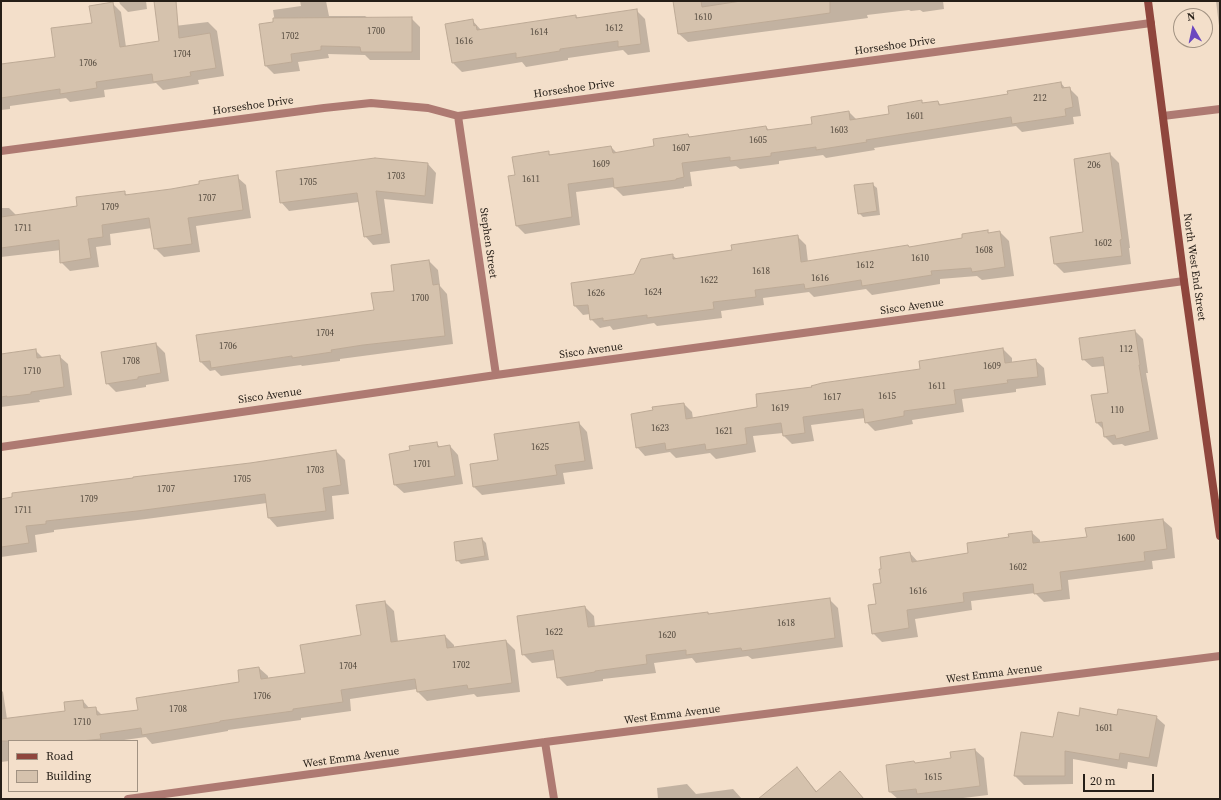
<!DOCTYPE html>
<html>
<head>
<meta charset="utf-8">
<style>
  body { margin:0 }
  #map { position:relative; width:1221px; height:800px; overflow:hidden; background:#f3dfca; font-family:"Source Serif 4",serif }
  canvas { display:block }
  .frame { position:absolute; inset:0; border:2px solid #251e17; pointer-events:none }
  .legend { position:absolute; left:8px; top:740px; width:130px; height:52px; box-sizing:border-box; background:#f3dfca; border:1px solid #a19282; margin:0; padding:5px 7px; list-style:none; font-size:12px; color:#251e17 }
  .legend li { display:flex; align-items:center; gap:8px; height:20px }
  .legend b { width:20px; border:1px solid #a19282 }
  .north { position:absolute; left:1173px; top:8px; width:40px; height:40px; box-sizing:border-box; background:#f3dfca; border:1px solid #a19282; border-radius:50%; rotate:351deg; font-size:11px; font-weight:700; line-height:16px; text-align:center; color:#251e17 }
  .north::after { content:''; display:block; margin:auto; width:14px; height:18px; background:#6b47bf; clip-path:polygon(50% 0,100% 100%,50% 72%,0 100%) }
  .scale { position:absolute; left:1083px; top:774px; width:71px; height:18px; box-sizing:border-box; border:2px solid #251e17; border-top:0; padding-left:5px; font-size:12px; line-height:14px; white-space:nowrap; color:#251e17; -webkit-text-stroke:3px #f3dfca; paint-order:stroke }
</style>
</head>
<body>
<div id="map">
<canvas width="1221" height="800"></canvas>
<div class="frame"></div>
<ul class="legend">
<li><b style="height:5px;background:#8f463d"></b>Road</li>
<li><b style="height:11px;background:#d5c2ad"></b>Building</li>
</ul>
<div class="north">N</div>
<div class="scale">20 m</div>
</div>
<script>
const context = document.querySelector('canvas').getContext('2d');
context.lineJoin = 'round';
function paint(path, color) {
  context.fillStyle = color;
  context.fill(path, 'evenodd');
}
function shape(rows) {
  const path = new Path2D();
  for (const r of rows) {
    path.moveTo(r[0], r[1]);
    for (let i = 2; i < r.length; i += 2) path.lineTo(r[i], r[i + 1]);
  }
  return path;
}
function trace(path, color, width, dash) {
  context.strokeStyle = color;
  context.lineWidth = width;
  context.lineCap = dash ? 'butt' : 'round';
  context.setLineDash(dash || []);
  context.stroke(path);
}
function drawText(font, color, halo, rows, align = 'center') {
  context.font = font + ' "Source Serif 4",serif';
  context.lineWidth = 3.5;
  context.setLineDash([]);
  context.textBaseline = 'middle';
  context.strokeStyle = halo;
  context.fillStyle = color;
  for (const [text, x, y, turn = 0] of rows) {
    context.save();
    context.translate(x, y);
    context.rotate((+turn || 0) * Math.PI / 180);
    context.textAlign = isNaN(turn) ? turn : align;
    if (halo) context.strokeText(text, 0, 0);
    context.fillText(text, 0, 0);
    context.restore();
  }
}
const shadow = shape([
  [119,1,146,1,147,9,128,12,120,4],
  [300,1,326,1,329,16,365,16,368,18,411,18,420,27,420,60,370,60,365,55,328,54,329,58,298,62,300,71,274,74,266,66,260,24,275,23,273,10,301,6],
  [681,1,943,1,944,9,923,12,920,10,911,11,909,10,867,15,868,18,739,35,688,42,679,34],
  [1216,1,1220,1,1220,34],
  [112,3,121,12,126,47,160,42,158,28,208,22,217,31,224,76,198,80,199,84,163,90,156,83,104,90,105,97,70,102,66,98,10,106,10,109,1,110,1,65,56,58,93,24],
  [637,11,645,19,650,52,628,55,623,50,568,58,568,60,526,67,522,62,462,72,453,63,472,20,481,30,576,16,578,18],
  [1061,83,1066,89,1069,88,1078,97,1081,116,1073,117,1074,124,1022,132,1016,126,874,148,875,150,826,158,823,155,779,161,779,164,740,169,736,166,690,172,692,186,684,187,684,188,623,196,614,187,576,192,580,225,525,234,516,225,516,176,548,153,551,155,611,147,617,153,655,147,688,135,690,137,766,127,770,131,813,125,849,112,857,120,890,115,921,101,924,104,938,102,941,105,1009,94],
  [1110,154,1119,163,1130,248,1129,248,1131,264,1064,273,1055,264,1051,237,1084,233],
  [428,164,436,173,433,204,384,199,390,243,373,245,365,236,359,202,289,211,281,202],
  [237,177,246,185,251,218,196,226,200,252,164,257,155,248,152,228,110,234,111,245,96,247,99,267,70,271,61,262,61,250,1,257,1,208,9,208,17,216,78,207,124,192,128,196,171,190],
  [872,184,877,188,880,215,863,217,859,213],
  [987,231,990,234,1000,232,1009,241,1014,276,982,280,977,276,940,279,940,284,872,295,866,289,814,297,809,292,763,298,764,305,721,311,722,318,657,326,654,323,613,330,610,326,600,328,591,319,590,314,583,315,575,306,572,284,635,275,672,255,677,259,733,250,797,236,806,245,808,262,964,239],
  [429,261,438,270,440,286,447,294,453,344,340,359,340,361,302,366,301,365,221,376,215,370,210,371,201,362,197,336,375,311],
  [1135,331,1143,339,1148,373,1146,373,1158,439,1125,446,1122,444,1113,445,1105,437,1104,430,1097,423,1109,393,1105,366,1092,367,1083,359],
  [156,344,165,353,169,381,146,385,146,387,116,392,107,383],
  [1003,349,1012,358,1012,363,1035,360,1044,368,1046,385,1016,389,1016,392,962,399,964,412,912,420,913,424,875,431,866,422,865,418,811,425,814,441,792,444,783,435,783,433,753,436,756,452,716,459,710,453,676,458,670,452,645,456,637,447,684,404,692,412,693,419,758,408,813,388,921,370],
  [35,350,43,358,59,356,68,364,72,395,39,400,40,402,1,407,1,355],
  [579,423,587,432,593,469,563,473,565,484,482,495,474,487,499,461],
  [436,443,441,448,450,446,458,455,463,484,404,493,395,485,411,451],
  [336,451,345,460,349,494,332,496,334,519,277,527,269,518,267,503,146,519,54,530,54,532,35,535,37,552,1,557,1,500],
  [1163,520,1172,528,1175,558,1152,561,1153,569,1068,580,1070,599,1044,602,1035,593,971,601,972,610,915,619,918,637,882,642,873,633,877,605,882,584,910,553,918,562,969,553,1010,537,1031,532,1040,540,1040,543,1088,537],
  [482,539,486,543,489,560,461,564,457,560],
  [829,599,838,608,843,647,752,659,748,656,696,663,692,658,654,663,656,673,603,679,603,681,567,686,558,677,555,660,532,663,523,654,585,607,594,616,595,627,708,613,710,615],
  [385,602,394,611,398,642,445,636,454,645,454,648,506,641,515,650,520,692,477,697,474,694,427,701,418,692,417,689,350,699,351,711,301,718,301,720,228,730,228,731,152,744,146,737,117,741,9,741,9,761,1,762,1,690,3,692,7,719,66,712,83,701,90,709,95,708,102,715,139,710,240,683,259,668,268,676,268,679,307,674,362,636],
  [1118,716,1156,717,1165,725,1157,767,1128,762,1127,769,1073,759,1073,784,1024,785,1015,776,1022,733,1054,738,1080,717],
  [975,750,984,758,988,795,955,799,923,799,922,798,898,799,890,792,952,759],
  [797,768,805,777,817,792,840,772,864,799,782,799],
  [687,784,696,794,733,789,742,799,658,799,657,788]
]);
const building = shape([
  [154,1,176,1,179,38,210,33,216,68,190,72,191,76,153,82,152,74,96,82,97,88,60,94,60,89,1,98,1,64,55,57,51,28,92,23,89,6,113,2,120,47,159,41,154,1],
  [673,1,701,1,702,7,741,1,830,1,830,13,678,34,673,1],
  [637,9,641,44,618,47,618,41,560,49,560,51,516,58,516,53,452,63,445,24,473,19,474,26,476,25,477,30,576,15,576,18,637,9],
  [412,17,412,52,361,52,360,47,321,46,321,50,291,54,292,62,265,66,259,24,273,22,273,18,412,17],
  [1061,82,1062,88,1070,87,1073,107,1065,109,1066,116,1012,124,1011,117,866,140,867,142,816,150,816,147,771,153,771,156,730,161,730,157,682,163,684,177,676,179,676,180,614,188,613,178,568,184,572,217,516,226,508,176,515,175,512,157,549,151,549,155,611,146,613,153,654,146,653,139,688,134,689,137,766,126,767,130,812,124,811,117,849,111,850,120,889,114,888,106,922,100,922,103,938,101,939,105,1008,94,1007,91,1061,82],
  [1110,153,1122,239,1120,240,1122,256,1054,264,1050,237,1083,232,1074,159,1110,153],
  [375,158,428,163,425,196,376,191,382,234,364,237,357,193,280,203,276,171,375,158],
  [238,175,243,210,188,218,192,244,154,249,149,218,102,225,103,237,88,239,91,258,60,263,59,240,1,248,1,217,77,206,76,197,125,191,125,195,171,189,199,184,199,181,238,175],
  [873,183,877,211,858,214,854,185,873,183],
  [988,230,988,233,1000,231,1005,267,972,272,971,268,931,271,932,275,862,286,861,280,805,289,804,284,755,290,756,297,713,302,714,309,647,318,647,315,603,321,603,318,590,320,588,305,574,306,571,283,634,274,641,259,673,254,673,259,732,250,731,245,798,235,801,262,908,245,909,247,962,238,962,234,988,230],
  [429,260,433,285,439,284,445,336,363,345,331,350,332,352,292,358,292,356,211,368,210,361,200,362,196,335,374,310,371,293,394,291,391,265,429,260],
  [1135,330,1140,365,1139,365,1150,431,1116,439,1115,435,1104,437,1102,422,1096,423,1091,395,1108,393,1103,357,1082,360,1079,338,1135,330],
  [156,343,161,373,138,377,138,379,106,384,101,352,156,343],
  [1003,348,1005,363,1036,359,1038,377,1007,380,1008,383,954,390,956,404,904,411,904,416,865,423,863,409,803,417,805,433,783,436,781,423,745,428,747,444,706,450,705,444,666,450,665,443,636,448,631,414,653,410,652,407,684,403,686,419,757,407,756,394,812,387,811,386,822,383,920,369,919,361,1003,348],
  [36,349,37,358,60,355,64,387,31,392,31,394,7,397,7,396,1,397,1,354,36,349],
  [579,422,585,461,555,465,557,475,473,487,470,464,498,460,494,434,579,422],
  [437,442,438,447,450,445,455,476,394,485,389,454,410,450,409,446,437,442],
  [336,450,341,485,323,488,326,511,268,518,265,494,137,511,46,521,46,524,26,526,29,543,1,547,1,499,12,497,12,493,133,478,133,477,250,463,336,450],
  [1163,519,1167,549,1144,552,1145,561,1060,572,1062,590,1034,594,1033,584,963,593,964,602,907,610,909,628,872,634,868,605,876,604,873,584,881,583,879,569,881,569,880,557,910,552,912,562,968,553,967,543,1009,537,1008,534,1032,531,1033,543,1087,537,1085,528,1163,519],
  [482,538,485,556,456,561,454,542,482,538],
  [830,598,835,638,742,651,741,648,686,655,686,650,646,655,647,664,595,671,595,672,557,678,553,650,522,655,517,616,585,606,588,627,708,612,708,614,830,598],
  [385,601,391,642,445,635,447,648,506,640,512,683,468,689,467,685,417,692,415,679,341,690,343,702,293,709,293,711,220,721,220,722,142,735,141,728,100,734,101,739,81,741,1,741,1,719,65,711,64,702,83,700,84,708,96,707,97,715,138,710,136,698,239,682,238,670,259,667,261,679,305,673,300,645,361,635,356,605,385,601],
  [1080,708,1117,715,1118,709,1157,716,1149,758,1120,753,1119,760,1065,751,1065,776,1014,776,1021,732,1053,737,1058,712,1079,716,1080,708],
  [975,749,980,786,917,794,916,789,889,792,886,765,914,761,915,763,951,758,950,752,975,749],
  [797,767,816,792,840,771,864,799,758,799,797,767]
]);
const street = shape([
  [458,116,496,375],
  [1163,116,1220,109],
  [1,151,324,108,371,103,428,108,458,116,1151,23],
  [1,447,496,375,1184,281],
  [545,742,554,799],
  [128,799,545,742,1220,656]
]);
const secondary = shape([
  [1148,1,1184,281,1220,536]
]);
const numberNames = [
  ["1610",703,18],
  ["1612",614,29],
  ["1700",376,32],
  ["1614",539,33],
  ["1702",290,37],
  ["1616",464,42],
  ["1704",182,55],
  ["1706",88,64],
  ["212",1040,99],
  ["1601",915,117],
  ["1603",839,131],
  ["1605",758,141],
  ["1607",681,149],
  ["1609",601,165],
  ["206",1094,166],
  ["1703",396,177],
  ["1611",531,180],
  ["1705",308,183],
  ["1707",207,199],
  ["1709",110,208],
  ["1711",23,229],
  ["1602",1103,244],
  ["1608",984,251],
  ["1610",920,259],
  ["1612",865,266],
  ["1618",761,272],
  ["1616",820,279],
  ["1622",709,281],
  ["1624",653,293],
  ["1626",596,294],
  ["1700",420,299],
  ["1704",325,334],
  ["1706",228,347],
  ["112",1126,350],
  ["1708",131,362],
  ["1609",992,367],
  ["1710",32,372],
  ["1611",937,387],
  ["1615",887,397],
  ["1617",832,398],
  ["1619",780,409],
  ["110",1117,411],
  ["1623",660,429],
  ["1621",724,432],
  ["1625",540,448],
  ["1701",422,465],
  ["1703",315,471],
  ["1705",242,480],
  ["1707",166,490],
  ["1709",89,500],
  ["1711",23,511],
  ["1600",1126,539],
  ["1602",1018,568],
  ["1616",918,592],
  ["1618",786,624],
  ["1622",554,633],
  ["1620",667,636],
  ["1702",461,666],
  ["1704",348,667],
  ["1706",262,697],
  ["1708",178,710],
  ["1710",82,723],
  ["1601",1104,729],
  ["1615",933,778]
];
const streetNames = [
  ["Horseshoe Drive",895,46,-8],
  ["Horseshoe Drive",574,89,-8],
  ["Horseshoe Drive",253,106,-8],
  ["Stephen Street",488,243,82],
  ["North West End Street",1194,267,82],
  ["Sisco Avenue",912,307,-8],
  ["Sisco Avenue",591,351,-8],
  ["Sisco Avenue",270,396,-8],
  ["West Emma Avenue",994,674,-7],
  ["West Emma Avenue",672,715,-7],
  ["West Emma Avenue",351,758,-8]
];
paint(shadow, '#0003');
paint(building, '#d5c2ad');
trace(building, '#bdaa96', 1);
trace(street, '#ae7a72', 8);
trace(secondary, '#8f463d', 8);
drawText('9px', '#51473c', null, numberNames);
drawText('11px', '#251e17', '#f3dfca', streetNames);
</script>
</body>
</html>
